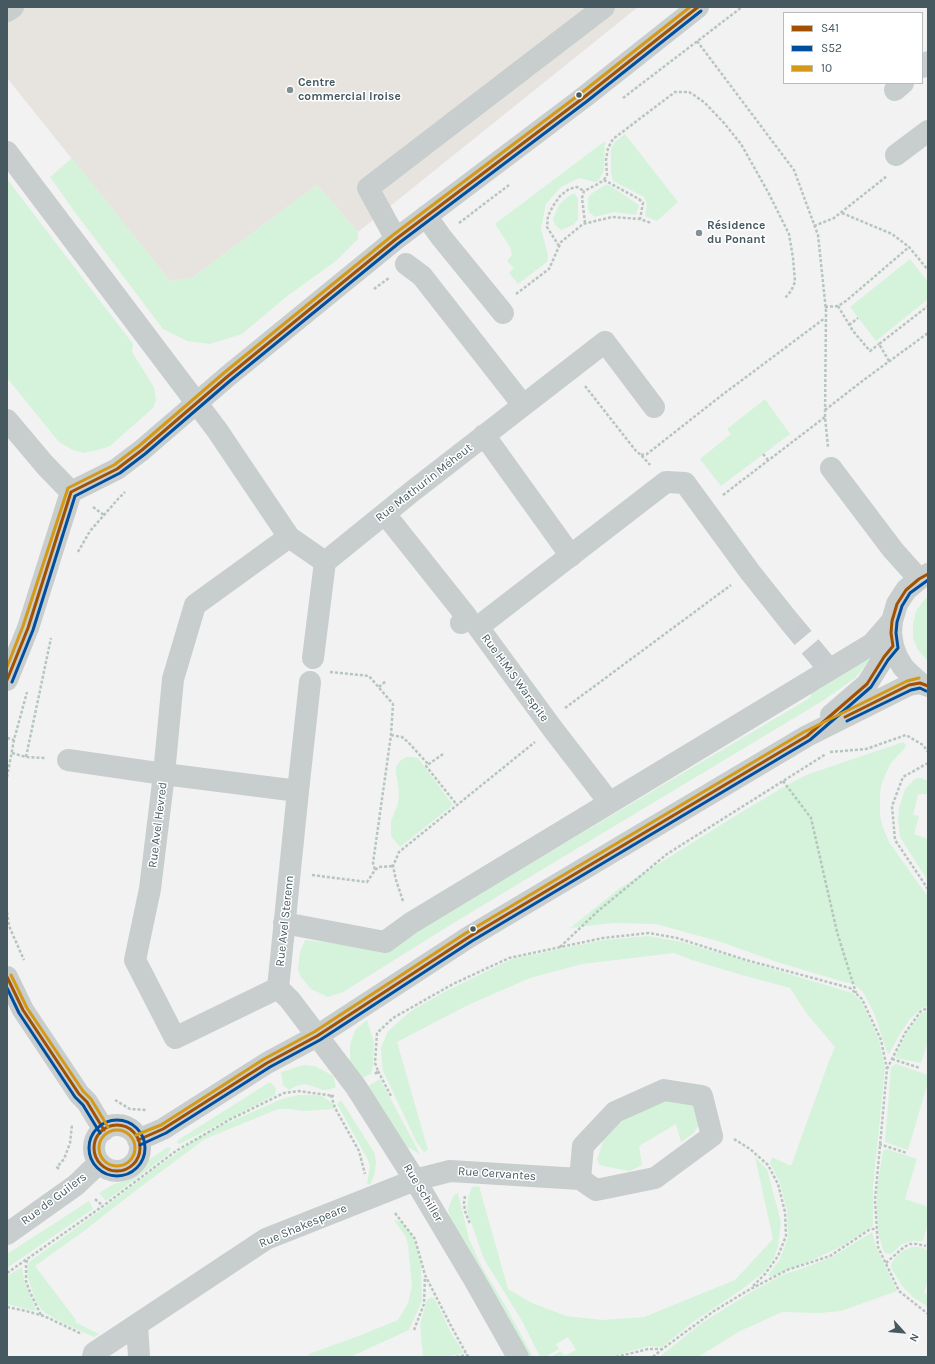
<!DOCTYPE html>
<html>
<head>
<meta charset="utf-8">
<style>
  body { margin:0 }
  #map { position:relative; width:935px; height:1364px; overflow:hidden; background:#f2f2f2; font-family:Karla,sans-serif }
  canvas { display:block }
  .frame { position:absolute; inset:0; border:8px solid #465961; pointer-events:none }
  .legend { position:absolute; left:783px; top:12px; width:140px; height:72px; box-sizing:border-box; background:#fff; border:1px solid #b5bdc0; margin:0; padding:5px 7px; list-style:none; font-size:12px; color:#465961 }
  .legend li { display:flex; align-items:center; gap:8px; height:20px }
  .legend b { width:20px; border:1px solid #b5bdc0 }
  .north { position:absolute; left:883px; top:1312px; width:40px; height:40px; -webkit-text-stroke:3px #fff; paint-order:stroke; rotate:117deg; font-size:11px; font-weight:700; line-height:16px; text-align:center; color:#465961 }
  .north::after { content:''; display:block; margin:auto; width:14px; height:18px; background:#465961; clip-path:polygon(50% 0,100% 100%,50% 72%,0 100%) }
</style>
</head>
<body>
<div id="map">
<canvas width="935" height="1364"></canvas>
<div class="frame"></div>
<ul class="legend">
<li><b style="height:5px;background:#a25100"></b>S41</li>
<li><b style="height:5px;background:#004f9e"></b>S52</li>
<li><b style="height:5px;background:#d49a17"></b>10</li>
</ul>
<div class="north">N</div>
</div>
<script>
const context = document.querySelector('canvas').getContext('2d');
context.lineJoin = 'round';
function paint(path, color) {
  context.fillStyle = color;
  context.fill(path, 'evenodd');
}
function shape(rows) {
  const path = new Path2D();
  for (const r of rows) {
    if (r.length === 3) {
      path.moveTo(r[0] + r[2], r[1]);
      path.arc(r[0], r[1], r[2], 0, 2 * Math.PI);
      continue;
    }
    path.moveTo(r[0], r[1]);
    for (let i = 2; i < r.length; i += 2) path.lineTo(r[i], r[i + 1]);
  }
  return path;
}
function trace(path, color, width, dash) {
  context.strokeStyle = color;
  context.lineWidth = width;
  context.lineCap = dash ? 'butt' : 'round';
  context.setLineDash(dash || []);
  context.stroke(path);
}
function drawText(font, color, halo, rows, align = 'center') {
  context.font = font + ' Karla,sans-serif';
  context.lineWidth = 3;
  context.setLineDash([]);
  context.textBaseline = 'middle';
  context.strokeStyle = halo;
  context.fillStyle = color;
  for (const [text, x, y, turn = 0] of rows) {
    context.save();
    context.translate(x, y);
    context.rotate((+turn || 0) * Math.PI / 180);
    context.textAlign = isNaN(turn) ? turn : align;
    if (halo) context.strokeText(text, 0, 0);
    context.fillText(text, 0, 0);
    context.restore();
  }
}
const commercial = shape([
  [7,7,638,7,358,232,317,185,192,278,170,281,7,78]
]);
const green = shape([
  [625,134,678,202,657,221,645,216,647,204,644,197,613,181,611,172,611,148,615,142],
  [605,141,604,170,599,180,597,182,595,182,579,178,561,187,546,204,541,229,548,255,547,262,518,284,509,273,514,268,507,261,512,255,510,247,495,224],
  [72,158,170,281,192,278,317,185,358,232,358,239,337,260,286,297,242,334,210,344,187,341,163,329,74,211,50,177],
  [7,179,133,344,132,352,154,387,156,400,153,408,110,446,98,450,84,453,73,450,59,442,7,378],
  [605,185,609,185,639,205,636,215,614,212,595,217,590,213,588,209,588,198,591,194],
  [572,194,575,194,578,199,578,220,573,225,561,230,555,225,553,219,555,214,559,205,566,198],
  [910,259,928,282,928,299,876,341,850,307],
  [765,399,790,434,721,486,700,459,731,434,727,429],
  [928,597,928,661,918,650,913,638,913,624,916,611,924,600],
  [869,658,869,661,855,678,824,700,460,919,343,992,328,997,311,989,301,977,298,970,300,952,305,940,349,945,501,881,808,699,811,696,811,692,813,689,818,690],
  [903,742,906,745,905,748,890,764,881,785,880,796,880,816,883,828,889,842,928,897,928,1006,921,1009,910,1019,900,1034,889,1054,886,1050,875,1015,863,992,854,984,844,982,777,962,721,942,656,924,613,923,570,928,620,888,727,821,780,789,806,775],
  [406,757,411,757,418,758,453,805,400,847,391,836,391,821,398,804,399,792,396,772,396,767,400,761],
  [918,778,921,778,928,781,928,794,918,794,913,815,919,816,914,834,928,839,928,881,900,837,898,820,899,808,905,789,915,779],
  [648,936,682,942,852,993,861,1001,879,1040,885,1068,873,1188,873,1226,840,1247,812,1260,770,1277,768,1275,780,1259,788,1237,787,1211,780,1183,770,1163,772,1157,791,1166,829,1061,835,1047,807,1014,790,988,742,975,692,960,674,953,582,964,530,978,466,1006,397,1042,428,1150,424,1152,416,1141,383,1071,381,1048,388,1031,411,1011,446,991,512,959,604,940],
  [928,1011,928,1041,921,1063,896,1058,895,1057,907,1032,922,1013],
  [367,1020,374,1042,373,1068,371,1074,360,1079,350,1062,350,1045,355,1030],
  [896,1064,928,1075,928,1082,908,1150,885,1142,891,1067],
  [304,1065,315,1066,333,1076,336,1087,329,1090,323,1090,306,1084,296,1086,289,1090,283,1085,281,1072],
  [380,1079,420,1154,393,1139,366,1087],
  [270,1082,276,1088,275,1095,180,1144,177,1143,178,1140],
  [298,1095,314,1095,322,1096,328,1100,333,1104,334,1109,304,1111,290,1109,278,1109,205,1139,139,1188,84,1231,35,1266,76,1320,75,1322,99,1334,94,1337,63,1323,45,1313,41,1309,36,1301,28,1279,27,1269,29,1262,105,1207,153,1170,197,1139,218,1127,259,1109,282,1099],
  [656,1099,694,1105,699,1124,694,1133,681,1142,676,1124,639,1146,642,1165,630,1171,603,1166,599,1164,597,1159,599,1154,604,1138,610,1129],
  [341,1100,374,1152,376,1161,375,1173,370,1185,367,1183,370,1166,367,1158,337,1104],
  [168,1147,171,1148,168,1154,106,1201,99,1193,114,1184,126,1181,136,1174,150,1159],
  [886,1149,917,1159,905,1199,928,1207,928,1223,923,1241,913,1241,902,1244,891,1254,885,1253,883,1250,879,1236,877,1213,877,1188,883,1151],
  [755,1157,767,1169,781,1222,778,1247,774,1258,764,1272,741,1290,693,1322,662,1347,648,1346,611,1357,551,1357,561,1351,564,1356,576,1350,568,1337,556,1344,559,1349,545,1357,540,1357,522,1321,484,1259,467,1211,468,1198,472,1187,479,1186,508,1289,532,1303,566,1316,603,1320,644,1317,735,1280,773,1239],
  [458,1193,469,1239,482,1267,505,1305,533,1357,527,1357,452,1227,448,1209,454,1195],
  [89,1201,93,1209,7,1268,7,1254],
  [394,1220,401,1221,414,1239,421,1264,422,1301,409,1330,350,1357,307,1357,309,1354,361,1335,398,1320,408,1303,412,1286,408,1245,406,1237],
  [872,1232,876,1247,897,1291,841,1311,819,1313,782,1312,740,1331,698,1357,659,1357,702,1323,751,1292,782,1275,809,1266,832,1257],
  [912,1247,921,1247,928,1251,928,1280,924,1293,928,1294,928,1307,913,1297,903,1287,891,1268,891,1265,894,1259,903,1251],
  [22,1267,24,1280,36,1309,35,1311,7,1304,7,1276],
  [431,1297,435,1299,451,1333,464,1353,445,1357,423,1357,420,1324,427,1300]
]);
const minorTunnel = shape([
  [789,621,829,669]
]);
const path = shape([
  [697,41,794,170,818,235,826,311,825,417,828,447],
  [623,98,742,7],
  [604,180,607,175,606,160,608,148,613,139,675,92,689,92,694,95,705,103,724,123,741,144,768,192,789,234,793,258,795,282,791,291,785,298],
  [842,213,892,234,909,247,928,270],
  [459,223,509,185],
  [585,223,582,198,584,191,596,185,604,180,639,199,643,203,640,219],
  [814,226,834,218,887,176],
  [559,246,547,227,548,216,553,206,560,196,569,189,577,187,584,191],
  [374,289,389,278],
  [516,294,549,269,561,242,583,224,612,217,640,219,651,223],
  [838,306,853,331,870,351,879,344],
  [825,307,838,306,846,301,909,247],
  [849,325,858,318],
  [889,361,879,344,928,306],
  [585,386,636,451,641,455,650,465],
  [825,410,865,379,928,333],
  [763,454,768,460],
  [641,455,647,454,722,395,825,318],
  [723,495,825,417],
  [93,507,104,515],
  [78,552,90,531,118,499,125,492],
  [330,672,369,676,393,704,391,735,373,863,375,870],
  [379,687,386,681],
  [565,708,731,585],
  [391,735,402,737,408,742,428,764],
  [7,738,14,740],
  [830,752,866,749,906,735,923,745,928,752],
  [12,753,26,757,46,758],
  [443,754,426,766,457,805],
  [26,757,51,638],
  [928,763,903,777,892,806,895,840,928,889],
  [7,777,14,740,27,692],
  [783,781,811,818,837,932,856,993],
  [312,875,367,882,375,870,379,867,393,866],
  [403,901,396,880,393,866,399,852,535,742],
  [7,912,9,926,24,960],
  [560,947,598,911,667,854,826,754],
  [892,1059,920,1068],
  [887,1069,905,1033,921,1011,928,1008],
  [378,1071,391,1096],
  [375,1074,378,1071,375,1063,377,1033,393,1018,453,984,509,958,603,938,649,933,677,938,746,960,850,988,862,999,881,1040,887,1069,875,1200,878,1247,899,1291,928,1314],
  [331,1095,335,1108,359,1151,365,1174],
  [115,1100,130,1109,147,1110],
  [734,1139,750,1149,768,1165,778,1184,785,1212,786,1236,778,1256,765,1274,752,1287],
  [879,1144,907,1153],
  [59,1169,57,1167,64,1159,70,1143,72,1125],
  [465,1196,464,1203,465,1211,470,1224],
  [95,1199,103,1206],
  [395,1213,415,1239,425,1275,450,1324,467,1355,469,1357],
  [27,1260,26,1264,26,1281,30,1292,41,1315],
  [886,1263,904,1247,910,1244,917,1244,926,1246],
  [7,1273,103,1206,176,1151,229,1120,284,1093,299,1091,334,1096],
  [7,1307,26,1311,44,1316,82,1334],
  [414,1330,424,1304,425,1276],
  [456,1357,467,1355],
  [616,1357,648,1349,662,1349],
  [653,1357,661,1350,714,1311,747,1291,787,1270,830,1256,869,1230,877,1228]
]);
const minor = shape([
  [7,11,13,7],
  [922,67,928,62],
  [895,90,903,83],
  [7,152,217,430,289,537,325,562,414,490,605,342,654,407],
  [896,155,928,131],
  [426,216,441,237,503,313],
  [396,239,368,188,604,7],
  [406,264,422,276,523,405],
  [7,420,45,465,71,492],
  [484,435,571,556],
  [831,468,893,550,919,579],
  [385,514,467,617,461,623],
  [928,574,919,579,906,590,897,604,892,621,891,633,893,646,897,657,903,667,911,675,920,683,928,686],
  [313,658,325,562],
  [7,680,28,628,71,492,117,469,142,450,228,376,396,239,583,98,698,7],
  [831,715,867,684,884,657,893,646],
  [68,760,164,774,298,791,278,988,290,1000,356,1087,415,1180,474,1279,518,1357],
  [298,791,310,682],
  [609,802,552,728,478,627,666,482,685,483,750,572,789,621],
  [284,923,385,942,411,923,872,644,892,621],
  [7,977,23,1010,79,1094,87,1102,104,1130],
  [278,988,175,1038,135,960,150,889,164,774,173,679,195,605,289,537],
  [117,1148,23],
  [138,1140,163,1129,267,1063,317,1036,469,937,807,736,909,685,920,683],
  [7,1234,76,1185,99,1163],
  [137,1325,139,1357],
  [93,1357,94,1353,266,1239,415,1180,450,1171,580,1179,596,1190,655,1178,712,1136,702,1096,664,1090,615,1112,583,1146,580,1179]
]);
const bus1 = shape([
  [7,680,28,628,71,492,117,469,142,450,228,376,396,239,583,98,698,7],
  [845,717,909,685,920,683,928,686],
  [7,977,23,1010,79,1094,87,1102,104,1130],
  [117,1148,23],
  [138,1140,163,1129,267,1063,317,1036,469,937,807,736,867,684,884,657,893,646,891,633,892,621,897,604,906,590,919,579,928,574]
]);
const bus2 = shape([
  [12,682,33,630,75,496,120,473,145,454,231,380,399,243,586,102,701,11],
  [847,721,911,690,920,688,926,691],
  [7,988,19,1013,75,1097,83,1105,100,1133],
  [117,1148,28],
  [140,1145,166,1133,270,1067,320,1040,472,941,810,740,871,687,888,660,898,648,896,633,897,622,902,606,910,593,928,580]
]);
const bus3 = shape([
  [7,667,23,626,68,488,114,465,139,446,225,372,393,235,580,94,690,7],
  [11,975,27,1008,83,1091,91,1099,108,1127],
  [117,1148,18],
  [136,1135,161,1125,264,1059,314,1032,466,933,804,732,907,681,919,678]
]);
const markers = [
  [290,90,4,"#828f94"],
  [579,95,3.5,"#465961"],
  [699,233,4,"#828f94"],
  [473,929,3.5,"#465961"]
];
const poiNames = [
  ["Centre",298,83],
  ["commercial Iroise",298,97],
  ["Résidence",707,226],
  ["du Ponant",707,240]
];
const streetNames = [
  ["Rue Mathurin Méheut",424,483,-38],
  ["Rue H.M.S Warspite",515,678,54],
  ["Rue Avel Hevred",158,825,-83],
  ["Rue Avel Sterenn",285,921,-84],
  ["Rue Cervantes",497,1174,4],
  ["Rue Schiller",423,1193,59],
  ["Rue de Guilers",54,1199,-37],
  ["Rue Shakespeare",303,1226,-23]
];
paint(commercial, '#e7e4e0');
paint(green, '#d4f3da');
trace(minorTunnel, '#c7ccce', 22, [22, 11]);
trace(path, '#b6c6be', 2.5, [3, 2]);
trace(minor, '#c8cdce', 22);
trace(bus1, '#a25100', 3);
trace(bus2, '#004f9e', 3);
trace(bus3, '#d49a17', 3);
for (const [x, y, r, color] of markers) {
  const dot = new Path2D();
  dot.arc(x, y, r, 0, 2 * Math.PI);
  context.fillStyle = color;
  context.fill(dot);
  trace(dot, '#fff', 1.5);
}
drawText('bold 12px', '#465961', '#fff', poiNames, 'left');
drawText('12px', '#465961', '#fff', streetNames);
</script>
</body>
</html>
